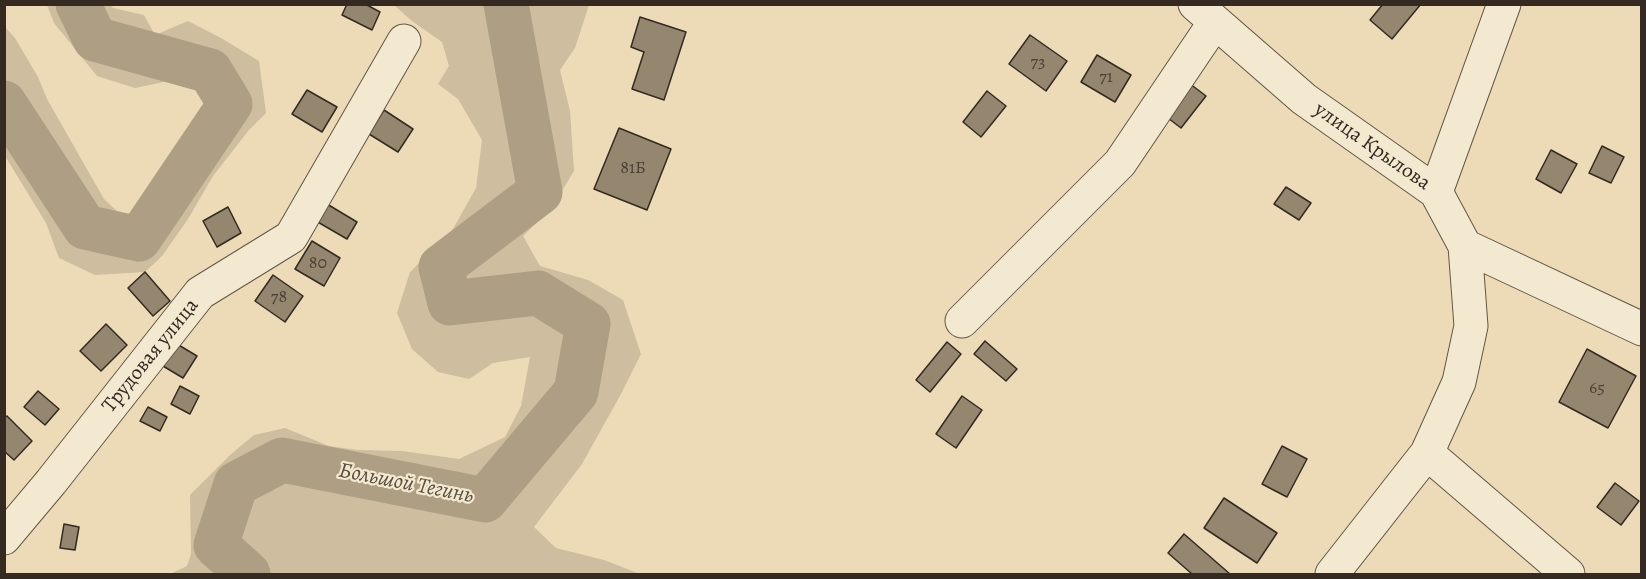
<!DOCTYPE html>
<html>
<head>
<meta charset="utf-8">
<style>
  body { margin:0 }
  #map { position:relative; width:1646px; height:579px; overflow:hidden; background:#eddbb7; font-family:Alegreya,serif }
  canvas { display:block }
  .frame { position:absolute; inset:0; border:6px solid #342a21; pointer-events:none }
</style>
</head>
<body>
<div id="map">
<canvas width="1646" height="579"></canvas>
<div class="frame"></div>
</div>
<script>
const context = document.querySelector('canvas').getContext('2d');
context.lineJoin = 'round';
function paint(path, color) {
  context.fillStyle = color;
  context.fill(path, 'evenodd');
}
function shape(rows) {
  const path = new Path2D();
  for (const r of rows) {
    path.moveTo(r[0], r[1]);
    for (let i = 2; i < r.length; i += 2) path.lineTo(r[i], r[i + 1]);
  }
  return path;
}
function trace(path, color, width, dash) {
  context.strokeStyle = color;
  context.lineWidth = width;
  context.lineCap = dash ? 'butt' : 'round';
  context.setLineDash(dash || []);
  context.stroke(path);
}
function drawText(font, color, halo, rows, align = 'center') {
  context.font = font + ' Alegreya,serif';
  context.lineWidth = 4.5;
  context.setLineDash([]);
  context.textBaseline = 'middle';
  context.strokeStyle = halo;
  context.fillStyle = color;
  for (const [text, x, y, turn = 0] of rows) {
    context.save();
    context.translate(x, y);
    context.rotate((+turn || 0) * Math.PI / 180);
    context.textAlign = isNaN(turn) ? turn : align;
    if (halo) context.strokeText(text, 0, 0);
    context.fillText(text, 0, 0);
    context.restore();
  }
}
const green = shape([
  [47,5,110,5,113,8,144,15,155,35,188,21,221,38,259,61,266,113,249,130,213,176,188,219,162,256,145,272,95,275,59,258,46,223,5,156,5,27,15,38,38,77,47,99,104,199,134,227,186,152,201,123,206,96,192,76,135,88,97,76,54,23],
  [394,5,589,5,575,48,560,70,570,111,574,171,551,209,523,236,540,266,588,280,623,300,641,354,621,394,582,464,534,527,556,548,604,560,640,574,170,574,187,566,191,554,190,495,229,456,254,435,285,428,329,446,358,450,402,451,459,459,505,437,521,406,530,357,493,363,469,379,438,372,412,349,397,313,410,272,453,229,476,188,482,140,458,99,438,84,449,66,442,42,412,21]
]);
const river = shape([
  [4,103,85,227,139,239,230,104,210,71,95,39,78,4],
  [248,574,216,545,236,484,282,460,485,500,576,392,588,324,538,293,450,303,441,267,540,192,506,4]
]);
const building = shape([
  [347,4,365,4,380,12,372,30,342,15,347,4],
  [1383,4,1421,4,1392,39,1370,20,1383,4],
  [640,17,686,32,664,100,632,89,644,52,631,47,640,17],
  [1030,35,1067,61,1046,91,1009,64,1030,35],
  [1097,55,1131,75,1115,102,1081,82,1097,55],
  [1185,80,1206,96,1181,128,1160,112,1185,80],
  [307,90,337,107,322,132,292,114,307,90],
  [987,91,1006,106,981,137,963,122,987,91],
  [384,110,413,129,398,152,369,134,384,110],
  [619,128,671,149,647,210,594,189,619,128],
  [1602,146,1624,157,1611,183,1589,173,1602,146],
  [1551,150,1577,164,1561,193,1536,179,1551,150],
  [1286,187,1311,203,1299,220,1274,204,1286,187],
  [327,204,357,222,347,239,316,221,327,204],
  [228,207,241,233,217,247,203,221,228,207],
  [312,241,340,258,324,286,295,269,312,241],
  [145,272,170,301,153,316,128,288,145,272],
  [273,275,303,296,285,322,255,301,273,275],
  [106,324,127,345,101,371,80,351,106,324],
  [985,341,1017,369,1006,381,974,354,985,341],
  [947,342,961,354,930,392,916,380,947,342],
  [177,344,197,356,183,378,163,366,177,344],
  [1587,349,1636,376,1608,428,1559,402,1587,349],
  [180,386,199,396,190,414,171,404,180,386],
  [38,391,59,409,45,425,24,407,38,391],
  [962,396,982,410,956,448,936,434,962,396],
  [148,407,167,417,160,431,140,421,148,407],
  [7,416,32,441,14,460,4,451,4,418,7,416],
  [1282,446,1307,459,1287,497,1262,484,1282,446],
  [1615,483,1639,501,1621,525,1597,507,1615,483],
  [1224,498,1277,533,1257,563,1204,528,1224,498],
  [64,524,79,527,75,550,60,548,64,524],
  [1184,534,1230,574,1192,574,1168,553,1184,534]
]);
const minor = shape([
  [1195,4,1304,99,1436,192,1465,246,1642,329],
  [1436,192,1504,4],
  [962,321,1120,163,1215,22],
  [1427,453,1568,574],
  [4,538,51,482,200,293,291,237,404,41],
  [1332,574,1427,453,1459,382,1471,326,1465,246]
]);
const numberNames = [
  ["73",1038,63],
  ["71",1106,78],
  ["81Б",633,169],
  ["80",318,264],
  ["78",279,298],
  ["65",1597,389]
];
const streetNames = [
  ["улица Крылова",1372,147,35],
  ["Трудовая улица",151,356,-51]
];
const waterNames = [
  ["Большой Тегинь",406,484,11]
];
paint(green, '#cebd9e');
trace(river, '#ae9f84', 45);
paint(building, '#94866f');
trace(building, '#342a21', 1.5);
trace(minor, '#625646', 35);
trace(minor, '#f3e8d0', 33);
drawText('18px', '#4c4134', null, numberNames);
drawText('21px', '#342a21', '#f3e8d0', streetNames);
drawText('italic 22px', '#594d3f', '#f3e8d0', waterNames);
</script>
</body>
</html>
